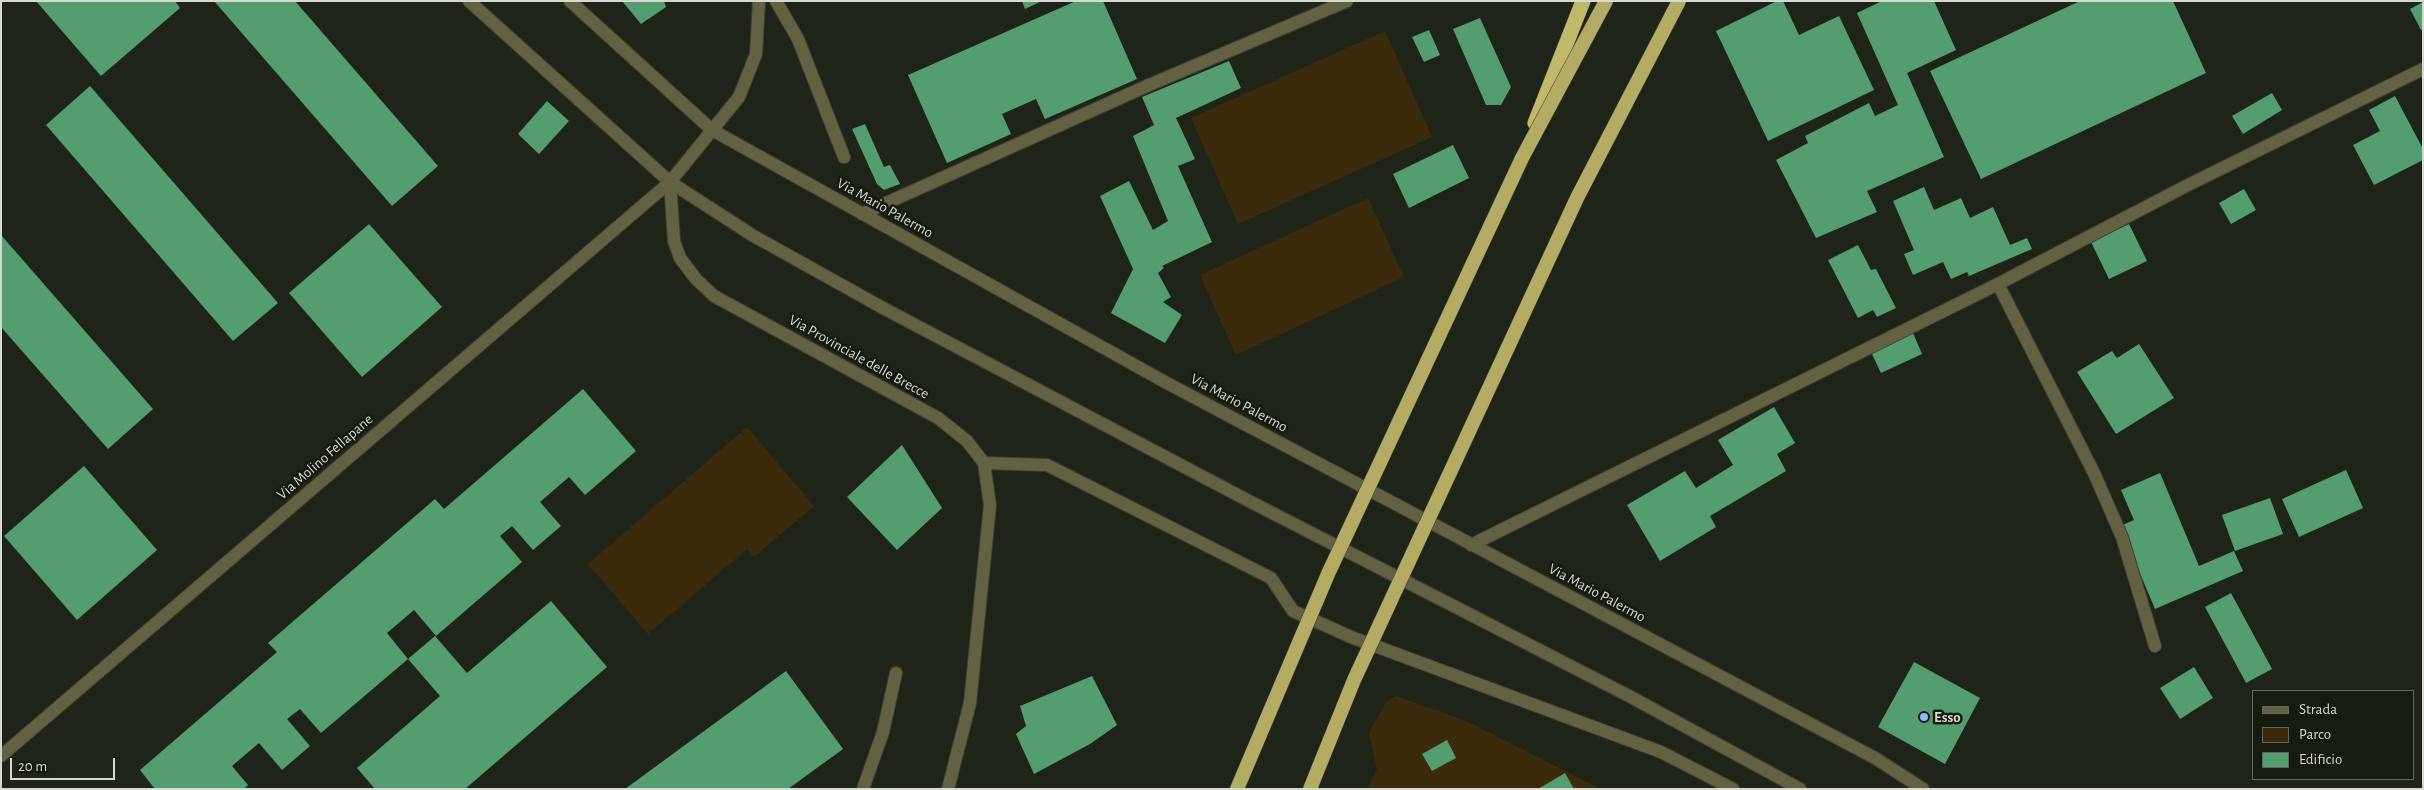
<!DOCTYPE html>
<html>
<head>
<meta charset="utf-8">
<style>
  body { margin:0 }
  #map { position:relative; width:2424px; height:790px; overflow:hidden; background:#1f2419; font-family:"Alegreya Sans",sans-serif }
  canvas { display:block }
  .frame { position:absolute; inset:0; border:2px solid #d5d9d1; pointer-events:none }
  .legend { position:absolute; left:2252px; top:690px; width:162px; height:90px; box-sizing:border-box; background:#151b0f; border:1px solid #62675d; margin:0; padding:6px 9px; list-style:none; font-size:15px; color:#d5d9d1 }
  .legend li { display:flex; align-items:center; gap:10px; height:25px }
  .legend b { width:25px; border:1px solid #62675d }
  .scale { position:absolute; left:10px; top:758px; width:105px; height:22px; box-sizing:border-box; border:2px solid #d5d9d1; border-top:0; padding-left:6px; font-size:15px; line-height:18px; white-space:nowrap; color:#d5d9d1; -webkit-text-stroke:4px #151b0f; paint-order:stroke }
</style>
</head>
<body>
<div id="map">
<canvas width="2424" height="790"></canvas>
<div class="frame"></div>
<ul class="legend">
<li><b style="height:6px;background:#646143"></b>Strada</li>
<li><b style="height:14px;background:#3c2a0d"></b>Parco</li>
<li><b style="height:14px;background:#549d70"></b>Edificio</li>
</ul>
<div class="scale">20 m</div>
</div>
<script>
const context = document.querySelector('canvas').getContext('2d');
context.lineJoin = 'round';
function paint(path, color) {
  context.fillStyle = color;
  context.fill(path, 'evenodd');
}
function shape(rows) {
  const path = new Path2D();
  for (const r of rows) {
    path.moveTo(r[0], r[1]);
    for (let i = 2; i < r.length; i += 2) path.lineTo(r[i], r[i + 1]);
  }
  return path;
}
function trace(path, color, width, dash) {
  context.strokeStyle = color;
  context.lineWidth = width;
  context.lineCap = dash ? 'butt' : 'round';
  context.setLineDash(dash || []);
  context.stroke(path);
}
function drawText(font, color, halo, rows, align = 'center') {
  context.font = font + ' "Alegreya Sans",sans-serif';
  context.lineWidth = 5;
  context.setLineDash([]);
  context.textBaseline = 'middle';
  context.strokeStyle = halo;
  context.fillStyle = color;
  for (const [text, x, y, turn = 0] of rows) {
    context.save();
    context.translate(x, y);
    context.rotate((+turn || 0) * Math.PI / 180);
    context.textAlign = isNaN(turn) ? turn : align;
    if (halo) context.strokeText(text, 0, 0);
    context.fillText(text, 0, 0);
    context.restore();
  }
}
const green = shape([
  [1385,31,1432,137,1238,224,1191,118],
  [1368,198,1404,277,1236,355,1200,275],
  [747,427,814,506,754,557,747,549,648,634,588,564],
  [1396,696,1466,721,1601,789,1367,789,1377,769,1369,733,1386,702]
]);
const building = shape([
  [36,1,175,1,180,8,101,76],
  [214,1,295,1,438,166,392,206],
  [622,1,664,1,666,7,641,24],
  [1022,1,1042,1,1025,9],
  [1076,1,1103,1,1137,79,1045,119,1036,99,1002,114,1011,134,947,163,908,75],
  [1777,1,1783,1,1799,35,1839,16,1874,90,1768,141,1716,31],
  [1882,1,1934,1,1956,50,1907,73,1944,157,1867,191,1877,212,1816,238,1776,160,1808,143,1805,136,1869,103,1875,116,1898,105,1857,13],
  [2080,1,2173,1,2206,73,1981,179,1930,71],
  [2423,2,2423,29,2421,30,2410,9],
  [1480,18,1511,87,1501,105,1486,105,1453,29],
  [1429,30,1440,55,1424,62,1412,37],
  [1229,61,1241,88,1176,118,1195,159,1178,166,1212,242,1162,266,1164,268,1158,273,1171,297,1163,302,1182,315,1165,343,1111,313,1133,269,1100,196,1129,181,1153,230,1168,221,1133,136,1154,125,1142,97],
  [90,86,278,303,233,341,46,125],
  [2272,93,2282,110,2243,134,2232,116],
  [2395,96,2423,149,2423,160,2374,185,2353,145,2380,131,2369,110],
  [547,101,569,121,539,154,518,134],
  [865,124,884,167,890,165,900,184,884,190,877,184,852,129],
  [1453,145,1469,178,1409,208,1393,174],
  [1924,187,1934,210,1961,198,1970,218,1993,207,2010,245,2027,238,2032,249,1969,276,1967,272,1951,279,1943,262,1913,275,1904,254,1914,250,1893,201],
  [2244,189,2256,210,2231,224,2219,203],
  [369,224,442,307,362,377,289,293],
  [2129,224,2147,261,2109,279,2091,242],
  [1,235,153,409,108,449,1,327],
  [1858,245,1871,270,1876,269,1896,308,1877,317,1873,310,1858,318,1828,260],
  [1913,333,1922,354,1881,373,1871,352],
  [2139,344,2174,398,2116,434,2077,372,2112,351,2117,358],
  [583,389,636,451,585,495,569,477,540,502,561,526,533,550,512,526,500,536,522,562,436,636,414,610,387,633,408,659,321,733,300,709,287,719,310,746,282,770,259,743,232,766,248,785,244,789,155,789,140,770,277,652,268,643,435,499,444,509],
  [1774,407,1795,443,1777,454,1786,471,1710,516,1716,527,1660,561,1627,505,1685,471,1696,488,1733,465,1718,440],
  [902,445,942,508,897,550,847,497],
  [84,466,157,550,77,620,4,536],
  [2346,470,2363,508,2299,537,2282,499],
  [2160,473,2199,566,2234,551,2243,571,2155,609,2120,526,2134,520,2121,490],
  [2270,498,2283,534,2235,551,2222,515],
  [2231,593,2272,669,2246,683,2205,607],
  [551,601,607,667,465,789,375,789,357,768,440,696,408,659,435,636,467,673],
  [1914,662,1980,698,1945,764,1878,727],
  [2194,667,2213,698,2180,719,2160,688],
  [786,671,843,749,788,789,625,789],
  [1092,676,1117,725,1090,744,1034,774,1016,734,1026,726,1020,706],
  [1447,740,1456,758,1432,771,1422,754],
  [1565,773,1574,789,1538,789]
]);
const service = shape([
  [862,214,1149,85,1347,1],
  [984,463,1047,465,1271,578,1293,611,1351,637,1661,752,1733,789],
  [863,789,883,732,896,673]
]);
const minor = shape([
  [776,1,798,39,844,157],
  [670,182,674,241,680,258,696,279,714,296,938,418,967,441,984,463,990,505,970,703,948,789],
  [1998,284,2094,473,2122,537,2155,646],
  [1471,545,1998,284,2188,185,2423,69],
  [1,756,670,182,739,97,756,54,759,1]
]);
const tertiary = shape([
  [469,1,670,182,752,235,883,308,1247,500,1629,696,1800,789],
  [570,1,712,130,1165,382,1875,758,1923,789]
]);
const motorway = shape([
  [1535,123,1583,1]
]);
const trunkBridge = shape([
  [1237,789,1328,574,1522,158,1606,1],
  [1310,789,1354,680,1577,198,1679,1]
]);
const markers = [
  [1924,717,5,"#8eb9fc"]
];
const streetNames = [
  ["Via Mario Palermo",885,208,29],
  ["Via Provinciale delle Brecce",859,357,29],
  ["Via Mario Palermo",1239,403,28],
  ["Via Molino Fellapane",325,457,-41],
  ["Via Mario Palermo",1597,593,28]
];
const poiNames = [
  ["Esso",1934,717]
];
paint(green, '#3c2a0d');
paint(building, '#549d70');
trace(service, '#3c4136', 14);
trace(minor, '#3c4136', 14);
trace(tertiary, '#3c4136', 14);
trace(motorway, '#3c4136', 16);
trace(service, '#646143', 12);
trace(minor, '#646143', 12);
trace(tertiary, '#646143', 12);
trace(motorway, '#c1b96a', 15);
trace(trunkBridge, '#3c4136', 15, []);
trace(trunkBridge, '#b4ac64', 14);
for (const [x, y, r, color] of markers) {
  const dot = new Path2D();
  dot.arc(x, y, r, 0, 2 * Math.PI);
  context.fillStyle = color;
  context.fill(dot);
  trace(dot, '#151b0f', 2);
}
drawText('15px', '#d5d9d1', '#151b0f', streetNames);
drawText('bold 15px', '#d5d9d1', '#151b0f', poiNames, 'left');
</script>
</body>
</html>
